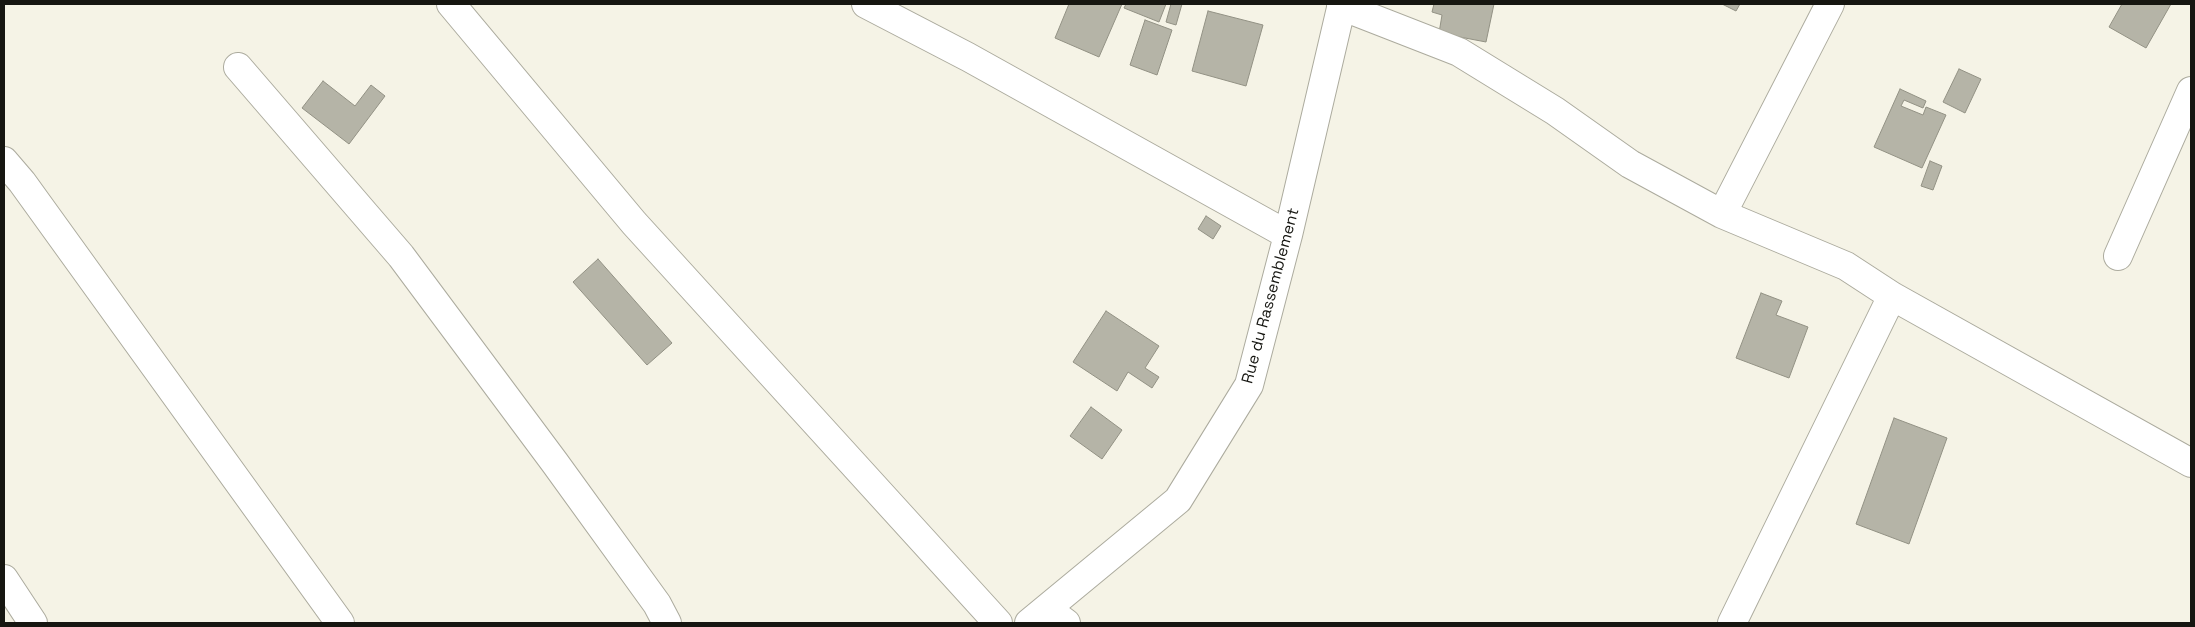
<!DOCTYPE html>
<html>
<head>
<meta charset="utf-8">
<style>
  body { margin:0 }
  #map { position:relative; width:2195px; height:627px; overflow:hidden; background:#f5f3e6; font-family:"Space Grotesk",sans-serif }
  canvas { display:block }
  .frame { position:absolute; inset:0; border:5px solid #161611; pointer-events:none }
</style>
</head>
<body>
<div id="map">
<canvas width="2195" height="627"></canvas>
<div class="frame"></div>
</div>
<script>
const context = document.querySelector('canvas').getContext('2d');
context.lineJoin = 'round';
function paint(path, color) {
  context.fillStyle = color;
  context.fill(path, 'evenodd');
}
function shape(rows) {
  const path = new Path2D();
  for (const r of rows) {
    path.moveTo(r[0], r[1]);
    for (let i = 2; i < r.length; i += 2) path.lineTo(r[i], r[i + 1]);
  }
  return path;
}
function trace(path, color, width, dash) {
  context.strokeStyle = color;
  context.lineWidth = width;
  context.lineCap = dash ? 'butt' : 'round';
  context.setLineDash(dash || []);
  context.stroke(path);
}
function drawText(font, color, halo, rows, align = 'center') {
  context.font = font + ' "Space Grotesk",sans-serif';
  context.lineWidth = 4;
  context.setLineDash([]);
  context.textBaseline = 'middle';
  context.strokeStyle = halo;
  context.fillStyle = color;
  for (const [text, x, y, turn = 0] of rows) {
    context.save();
    context.translate(x, y);
    context.rotate((+turn || 0) * Math.PI / 180);
    context.textAlign = isNaN(turn) ? turn : align;
    if (halo) context.strokeText(text, 0, 0);
    context.fillText(text, 0, 0);
    context.restore();
  }
}
const building = shape([
  [1069,4,1122,4,1099,57,1055,38,1069,4],
  [1126,4,1166,4,1159,22,1124,8,1126,4],
  [1171,4,1182,4,1176,25,1166,22,1171,4],
  [1434,4,1494,4,1486,42,1439,33,1442,15,1432,12,1434,4],
  [1722,4,1740,4,1736,11,1722,4],
  [2122,4,2171,4,2146,48,2109,27,2122,4],
  [1208,11,1263,25,1246,86,1192,71,1208,11],
  [1145,20,1172,30,1157,75,1130,65,1145,20],
  [1959,69,1981,79,1965,113,1943,102,1959,69],
  [323,81,355,106,371,85,385,96,349,144,302,108,323,81],
  [1900,89,1926,101,1923,108,1904,100,1901,106,1923,115,1926,107,1946,115,1922,168,1874,147,1900,89],
  [1930,161,1942,166,1933,190,1921,186,1930,161],
  [1206,216,1221,226,1213,239,1198,229,1206,216],
  [598,259,672,343,647,365,573,282,598,259],
  [1761,293,1782,301,1776,315,1808,327,1789,378,1736,358,1761,293],
  [1106,311,1159,346,1145,368,1159,377,1152,388,1128,372,1117,391,1073,362,1106,311],
  [1091,407,1122,430,1102,459,1070,436,1091,407],
  [1894,418,1947,438,1909,544,1856,524,1894,418]
]);
const minor = shape([
  [451,4,634,223,998,623],
  [866,4,968,57,1288,235],
  [1341,6,1459,52,1555,111,1630,164,1722,214,1846,266,1892,296,2191,463],
  [238,67,401,256,555,463,657,604,667,623],
  [4,161,22,182,340,623],
  [1722,214,1830,4],
  [2118,256,2191,91],
  [4,579,33,623],
  [1047,609,1066,623],
  [1029,623,1178,500,1249,385,1288,235,1342,4],
  [1732,623,1892,296]
]);
const streetNames = [
  ["Rue du Rassemblement",1271,296,-75]
];
paint(building, '#b5b4a7');
trace(building, '#929184', 1);
trace(minor, '#acab9e', 30);
trace(minor, '#fff', 28);
drawText('16px', '#161611', '#fff', streetNames);
</script>
</body>
</html>
